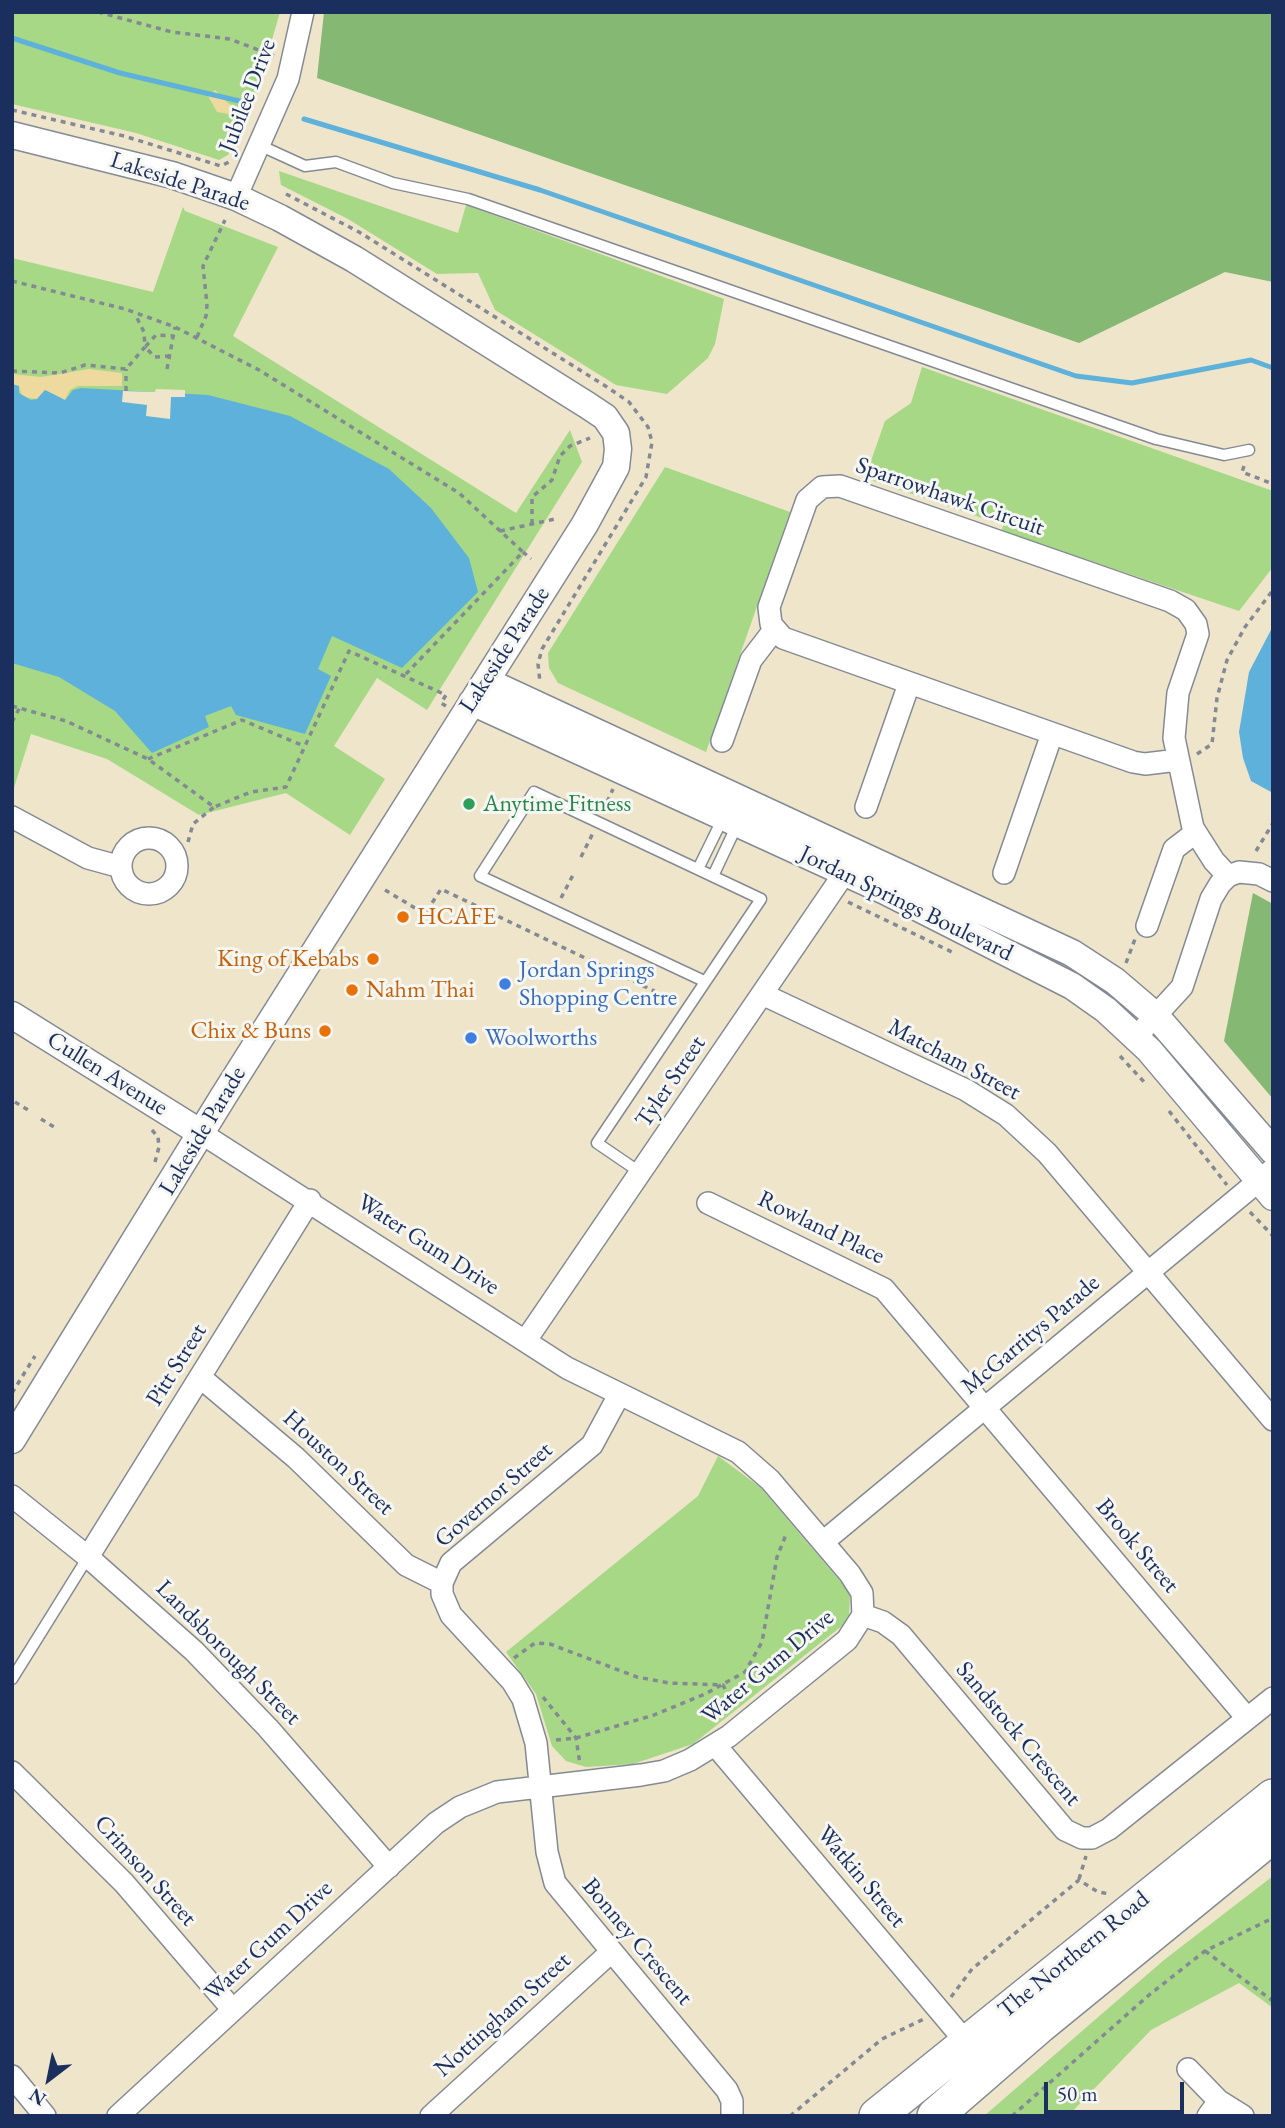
<!DOCTYPE html>
<html>
<head>
<meta charset="utf-8">
<style>
  body { margin:0 }
  #map { position:relative; width:1285px; height:2128px; overflow:hidden; background:#eee5cb; font-family:"EB Garamond",serif }
  canvas { display:block }
  .frame { position:absolute; inset:0; border:14px solid #1b2f5e; pointer-events:none }
  .north { position:absolute; left:14px; top:2044px; width:70px; height:70px; -webkit-text-stroke:5px #f6f6f2; paint-order:stroke; rotate:212deg; font-size:19px; font-weight:700; line-height:28px; text-align:center; color:#1b2f5e }
  .north::after { content:''; display:block; margin:auto; width:24px; height:32px; background:#1b2f5e; clip-path:polygon(50% 0,100% 100%,50% 72%,0 100%) }
  .scale { position:absolute; left:1044px; top:2082px; width:140px; height:32px; box-sizing:border-box; border:4px solid #1b2f5e; border-top:0; padding-left:9px; font-size:21px; line-height:24px; white-space:nowrap; color:#1b2f5e; -webkit-text-stroke:5px #f6f6f2; paint-order:stroke }
</style>
</head>
<body>
<div id="map">
<canvas width="1285" height="2128"></canvas>
<div class="frame"></div>
<div class="north">N</div>
<div class="scale">50 m</div>
</div>
<script>
const context = document.querySelector('canvas').getContext('2d');
context.lineJoin = 'round';
function paint(path, color) {
  context.fillStyle = color;
  context.fill(path, 'evenodd');
}
function shape(rows) {
  const path = new Path2D();
  for (const r of rows) {
    if (r.length === 3) {
      path.moveTo(r[0] + r[2], r[1]);
      path.arc(r[0], r[1], r[2], 0, 2 * Math.PI);
      continue;
    }
    path.moveTo(r[0], r[1]);
    for (let i = 2; i < r.length; i += 2) path.lineTo(r[i], r[i + 1]);
  }
  return path;
}
function trace(path, color, width, dash) {
  context.strokeStyle = color;
  context.lineWidth = width;
  context.lineCap = dash ? 'butt' : 'round';
  context.setLineDash(dash || []);
  context.stroke(path);
}
function drawText(font, color, halo, rows, align = 'center') {
  context.font = font + ' "EB Garamond",serif';
  context.lineWidth = 6;
  context.setLineDash([]);
  context.textBaseline = 'middle';
  context.strokeStyle = halo;
  context.fillStyle = color;
  for (const [text, x, y, turn = 0] of rows) {
    context.save();
    context.translate(x, y);
    context.rotate((+turn || 0) * Math.PI / 180);
    context.textAlign = isNaN(turn) ? turn : align;
    if (halo) context.strokeText(text, 0, 0);
    context.fillText(text, 0, 0);
    context.restore();
  }
}
const green = shape([
  [12,12,280,12,256,95,228,155,219,160,136,133,12,104],
  [279,171,458,233,466,205,724,299,715,344,708,358,667,394,616,385,495,310,478,273,437,274,348,219,281,185],
  [183,207,185,211,278,247,233,336,516,513,570,430,582,462,427,710,377,678,334,746,385,779,350,835,286,793,199,815,107,759,31,734,12,794,12,258,153,292],
  [922,367,1273,491,1273,567,1239,611,1002,531,1003,525,865,478,885,421,911,403],
  [665,467,790,512,706,752,558,683,549,668,548,653],
  [718,1456,760,1487,845,1587,850,1596,849,1615,843,1625,693,1744,633,1764,586,1767,566,1761,552,1746,536,1694,506,1652,698,1496],
  [1273,1876,1273,2008,1239,1983,1151,2030,1068,2116,984,2116,1164,1960]
]);
const forest = shape([
  [324,12,1273,12,1273,282,1225,272,1079,343,317,78],
  [1253,893,1273,904,1273,1099,1224,1041]
]);
const sand = shape([
  [215,90,228,103,245,113,235,115,217,112,208,96],
  [89,369,122,373,122,386,78,386,70,390,65,400,45,390,37,399,22,397,19,386,12,384,12,374,41,377]
]);
const water = shape([
  [12,384,19,386,19,393,31,400,37,399,45,390,65,400,73,390,81,388,208,395,290,416,389,469,431,508,469,558,478,592,402,668,332,636,318,669,331,676,305,734,236,715,231,706,205,716,209,727,152,753,115,711,59,677,12,663],
  [1273,626,1273,793,1251,781,1243,758,1239,732,1249,672]
]);
const pier = shape([
  [156,389,185,390,185,397,171,397,170,419,146,416,147,405,122,402,123,391,155,392]
]);
const stream = shape([
  [12,38,120,73,248,103],
  [304,119,540,190,1076,376,1132,383,1251,360,1273,368]
]);
const path = shape([
  [98,12,172,32,230,39,274,56],
  [12,110,124,136,221,166,229,162],
  [286,194,359,232,607,387,629,402,648,427,652,442,646,477,542,649,538,664,540,682],
  [12,281,125,309,175,327,259,370,459,493,523,552,404,676],
  [197,337,206,316,207,305,203,266,225,220],
  [170,356,155,357,145,347,156,335,174,336],
  [167,369,175,327],
  [12,371,60,373,85,365,126,369,145,347,144,332,135,314],
  [126,391,126,369],
  [1244,466,1242,472,1273,484],
  [532,524,532,497,552,480,560,456,570,446,590,438],
  [500,531,555,519],
  [523,552,531,559],
  [12,706,66,721,148,759,214,807,251,792,286,787,349,651,446,695,441,703,446,706],
  [12,722,20,707],
  [1197,754,1212,744,1217,698,1227,660,1245,627,1273,590],
  [148,759,242,720,304,746],
  [603,811,613,789],
  [188,842,193,824,214,807],
  [1256,851,1273,823],
  [581,857,593,833],
  [385,890,425,914,441,889,677,1002],
  [561,898,573,875],
  [848,902,954,953],
  [1126,963,1135,939],
  [1120,1056,1146,1084],
  [15,1102,28,1110],
  [1169,1111,1227,1185],
  [41,1119,54,1127],
  [152,1130,158,1137,159,1147,155,1162],
  [1250,1212,1273,1236],
  [12,1393,35,1356],
  [514,1658,535,1643,550,1644,637,1677,669,1683,723,1685,735,1709],
  [543,1697,576,1738,580,1764],
  [556,1740,576,1738,654,1715,705,1694,745,1672,762,1642,777,1557,787,1532],
  [1079,1879,1086,1856],
  [1205,1951,1273,2001],
  [951,1997,972,1969,1079,1880,1098,1892,1110,1894],
  [790,2116,882,2039,924,2019],
  [1012,2116,1149,1995,1205,1951,1273,1918]
]);
const service = shape([
  [259,145,305,166,336,162,393,183,468,199,1156,439,1224,455,1249,450],
  [698,869,723,818],
  [713,876,737,825],
  [641,1173,597,1143,761,899,534,792,480,876,704,981],
  [12,1679,88,1557]
]);
const minor = shape([
  [236,197,288,79,303,12],
  [722,741,751,660,774,630],
  [1178,760,1145,764,1133,762,783,638,771,624,769,607,807,500,822,487,840,486,1170,601,1186,610,1196,624,1198,634,1178,693,1174,738,1193,828,1214,861,1228,876],
  [866,807,909,684],
  [12,817,88,858,121,867],
  [149,866,28],
  [1004,873,1052,734],
  [1147,926,1174,849,1195,833],
  [762,994,966,1090,1006,1115,1047,1153,1273,1420],
  [1136,1037,1182,987,1211,899,1220,884,1228,876,1239,872,1259,874,1273,881],
  [708,1203,884,1289,1247,1718],
  [526,1340,852,862],
  [200,1377,296,1458,406,1565,442,1583],
  [619,1395,592,1445,451,1563,442,1583,442,1594,451,1615,512,1681,523,1699,536,1743,547,1852,555,1883,727,2090,732,2101,732,2116],
  [12,1496,88,1557,194,1651,268,1728,389,1867],
  [823,1542,1273,1169],
  [88,1557,310,1200],
  [863,1615,883,1622,901,1635,1065,1830,1082,1838,1092,1838,1109,1829,1273,1698],
  [716,1746,966,2042],
  [12,1772,124,1883,233,2010],
  [1188,2069,1219,2101],
  [12,2076,45,2116],
  [118,2116,436,1823,460,1807,497,1792,641,1775,664,1771,690,1760,729,1736,847,1640,863,1615,862,1593,850,1574,770,1480,738,1452,567,1368,201,1133],
  [431,2116,610,1953],
  [1208,2116,1219,2101,1243,2116]
]);
const tertiary = shape([
  [12,135,172,175,236,197,280,218,354,259,587,405,605,417,616,433,618,449,616,467,585,524,223,1097,12,1440],
  [486,681,1072,953,1115,981,1156,1016,1273,1151],
  [472,702,885,891,1072,986,1106,1010,1149,1050,1273,1197],
  [12,1015,201,1133]
]);
const trunk = shape([
  [877,2116,1273,1797],
  [935,2116,1040,2025,1273,1835]
]);
const markers = [
  [469,804,7,"#2e9e5b"],
  [403,917,7,"#e8710a"],
  [373,959,7,"#e8710a"],
  [505,984,7,"#3f7fe0"],
  [352,990,7,"#e8710a"],
  [325,1031,7,"#e8710a"],
  [471,1038,7,"#3f7fe0"]
];
const streetNames = [
  ["Jubilee Drive",248,96,-69],
  ["Lakeside Parade",180,182,18],
  ["Sparrowhawk Circuit",950,497,19],
  ["Lakeside Parade",505,650,-57],
  ["Jordan Springs Boulevard",906,904,26],
  ["Matcham Street",954,1060,28],
  ["Cullen Avenue",107,1074,32],
  ["Tyler Street",671,1082,-56],
  ["Lakeside Parade",203,1131,-59],
  ["Rowland Place",821,1228,26],
  ["Water Gum Drive",428,1245,33],
  ["McGarritys Parade",1031,1335,-40],
  ["Pitt Street",177,1365,-58],
  ["Houston Street",338,1463,43],
  ["Governor Street",494,1495,-41],
  ["Brook Street",1137,1546,50],
  ["Landsborough Street",228,1653,45],
  ["Water Gum Drive",768,1667,-40],
  ["Sandstock Crescent",1018,1734,50],
  ["Crimson Street",145,1871,48],
  ["Watkin Street",861,1877,50],
  ["Water Gum Drive",269,1941,-43],
  ["Bonney Crescent",637,1942,50],
  ["The Northern Road",1074,1955,-39],
  ["Nottingham Street",503,2015,-42]
];
const leisureNames = [
  ["Anytime Fitness",483,804]
];
const foodNames = [
  ["HCAFE",417,917],
  ["King of Kebabs",359,959,"right"],
  ["Nahm Thai",366,990],
  ["Chix & Buns",311,1031,"right"]
];
const shopNames = [
  ["Jordan Springs",519,970],
  ["Shopping Centre",519,998],
  ["Woolworths",485,1038]
];
paint(green, '#a6d886');
paint(forest, '#84b873');
paint(sand, '#eeda9e');
paint(water, '#5eb1da');
paint(pier, '#eee5cb');
trace(stream, '#5eb1da', 5);
trace(service, '#848a94', 13);
trace(minor, '#848a94', 24);
trace(tertiary, '#848a94', 29);
trace(trunk, '#848a94', 38);
trace(path, '#848a94', 3.5, [5, 5]);
trace(service, '#fff', 10);
trace(minor, '#fff', 21);
trace(tertiary, '#fff', 26);
trace(trunk, '#fff', 35);
for (const [x, y, r, color] of markers) {
  const dot = new Path2D();
  dot.arc(x, y, r, 0, 2 * Math.PI);
  context.fillStyle = color;
  context.fill(dot);
  trace(dot, '#f6f6f2', 2.5);
}
drawText('24px', '#1b2f5e', '#f6f6f2', streetNames);
drawText('24px', '#27864d', '#f6f6f2', leisureNames, 'left');
drawText('24px', '#c56008', '#f6f6f2', foodNames, 'left');
drawText('24px', '#366cbe', '#f6f6f2', shopNames, 'left');
</script>
</body>
</html>
